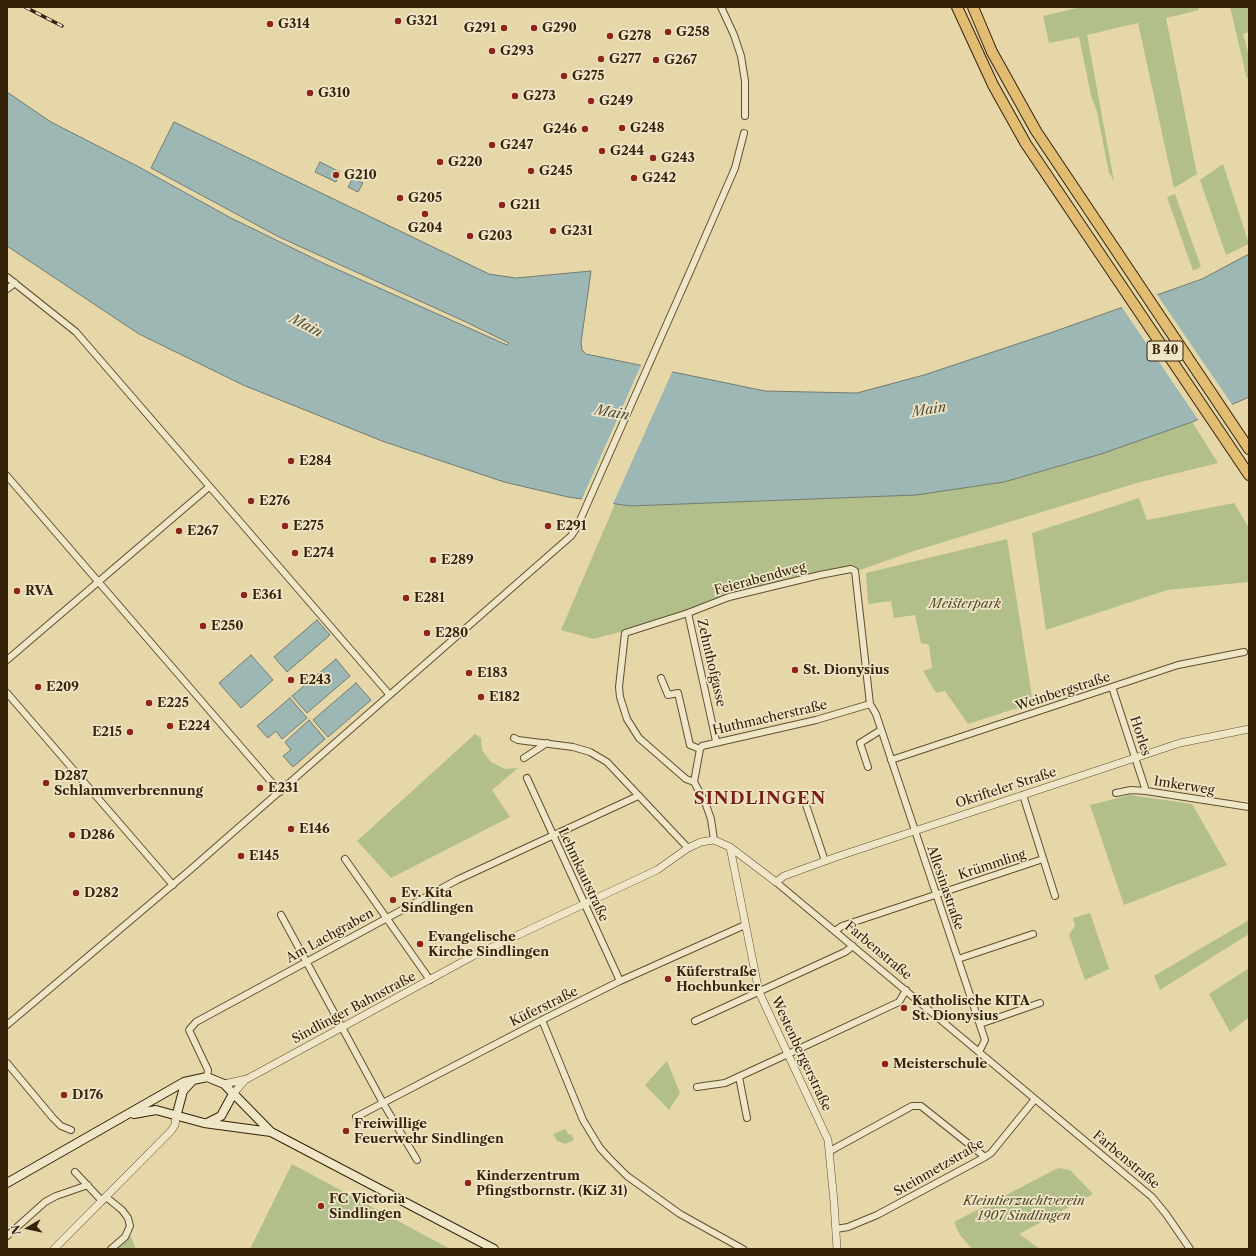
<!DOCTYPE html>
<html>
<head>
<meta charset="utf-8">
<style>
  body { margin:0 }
  #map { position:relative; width:1256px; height:1256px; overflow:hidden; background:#e6d7a9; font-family:"Libre Caslon Text",serif }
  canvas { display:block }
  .frame { position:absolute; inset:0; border:8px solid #342209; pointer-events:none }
  .north { position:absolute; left:8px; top:1208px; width:40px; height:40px; -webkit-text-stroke:3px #efe5c7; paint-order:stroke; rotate:261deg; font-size:11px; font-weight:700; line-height:16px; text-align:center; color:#342209 }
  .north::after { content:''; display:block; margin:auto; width:14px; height:18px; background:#342209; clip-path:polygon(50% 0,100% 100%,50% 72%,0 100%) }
</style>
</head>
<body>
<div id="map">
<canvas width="1256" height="1256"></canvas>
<div class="frame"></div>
<div class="north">N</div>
</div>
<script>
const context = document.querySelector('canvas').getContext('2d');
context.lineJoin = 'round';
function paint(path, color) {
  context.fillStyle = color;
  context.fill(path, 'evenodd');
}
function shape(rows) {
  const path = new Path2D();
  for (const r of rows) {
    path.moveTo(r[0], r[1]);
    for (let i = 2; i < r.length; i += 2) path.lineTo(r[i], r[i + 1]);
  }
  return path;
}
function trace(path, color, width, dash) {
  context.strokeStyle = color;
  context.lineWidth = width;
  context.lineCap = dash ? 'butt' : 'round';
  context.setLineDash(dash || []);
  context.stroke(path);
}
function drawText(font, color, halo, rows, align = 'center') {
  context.font = font + ' "Libre Caslon Text",serif';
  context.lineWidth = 3.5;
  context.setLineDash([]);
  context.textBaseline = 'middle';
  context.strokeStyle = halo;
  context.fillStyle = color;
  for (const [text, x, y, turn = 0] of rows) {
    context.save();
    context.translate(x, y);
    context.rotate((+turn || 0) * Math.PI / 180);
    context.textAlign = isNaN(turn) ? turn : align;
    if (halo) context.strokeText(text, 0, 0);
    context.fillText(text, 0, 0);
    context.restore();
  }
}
const green = shape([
  [1081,7,1198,7,1199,10,1166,18,1197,174,1174,188,1138,23,1087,35,1114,181,1109,173,1097,112,1091,95,1079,37,1049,43,1043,16],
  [1230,7,1249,7,1249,32,1243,34,1249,56,1249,78,1247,79],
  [1223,164,1249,244,1226,255,1200,180],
  [1175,194,1201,267,1193,271,1167,197],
  [1192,422,1218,463,1137,483,914,551,857,571,818,573,757,587,624,631,593,639,561,630,615,504,630,506,916,495,1004,482,1101,454],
  [1139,498,1147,520,1234,503,1249,528,1249,582,1167,590,1046,630,1032,533],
  [1007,539,1033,703,968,724,945,691,936,693,923,671,932,668,929,645,921,643,915,615,894,618,891,601,868,604,866,573],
  [475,734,481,738,482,750,491,762,505,769,518,768,492,790,510,817,391,878,357,841],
  [1130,795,1192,804,1227,865,1124,905,1090,805],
  [1090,913,1109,969,1085,980,1069,935,1075,926,1073,918],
  [1249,920,1249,934,1160,990,1154,976],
  [1249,968,1249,1017,1230,1032,1209,994],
  [667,1061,680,1093,669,1110,645,1085],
  [565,1129,568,1134,572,1135,574,1140,565,1144,557,1141,553,1134],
  [292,1164,450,1249,250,1249],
  [1058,1168,1070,1170,1093,1194,1019,1234,1040,1249,972,1249,960,1235,954,1222],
  [130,1235,136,1249,115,1249]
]);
const water = shape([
  [7,92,51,122,139,167,229,217,323,263,507,345,509,343,466,322,279,237,151,168,174,122,489,274,516,278,591,271,581,343,582,350,586,354,765,391,857,393,924,375,1050,333,1202,279,1249,254,1249,397,1192,422,1101,454,1004,482,916,495,630,506,568,497,504,482,382,441,243,385,139,334,7,246,7,92],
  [320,162,340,172,336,182,315,172,320,162],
  [353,178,363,183,358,192,348,187,353,178],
  [317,620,330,635,287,672,274,657,317,620],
  [251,655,273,680,241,708,219,683,251,655],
  [336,659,350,676,307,713,292,696,336,659],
  [356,683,371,700,328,737,313,720,356,683],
  [290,698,307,718,282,739,276,731,268,738,257,726,290,698],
  [309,720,325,739,293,767,283,756,291,750,285,742,309,720]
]);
const pier = shape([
  [1156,293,1233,406,1199,421,1121,306],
  [642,363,673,370,612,506,581,501]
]);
const minor = shape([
  [721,7,734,35,741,56,745,81,745,116],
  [7,277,76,332,389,694],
  [7,289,15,283],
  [7,476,280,792],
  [688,613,716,741],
  [7,660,209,487],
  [661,678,668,695,678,693,690,745,700,749],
  [1112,687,1146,791],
  [7,693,173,885],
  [514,738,518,740,573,747,590,752,607,762,688,848],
  [524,758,547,743],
  [891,760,1178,665,1244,652],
  [868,767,860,743,881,730],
  [527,778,620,981],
  [694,782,686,779,639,738,627,719,620,697,619,687,625,633,688,613,729,597,820,575,851,569,855,571,870,704,876,714,985,1040,979,1052],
  [1116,793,1131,790,1146,791,1249,807],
  [1023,795,1055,896],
  [804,799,825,861],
  [714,840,711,819,705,802,694,782,700,749,702,746,816,720,870,704],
  [345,859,430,980],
  [776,882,1152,1197,1166,1214,1190,1249],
  [281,915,383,1103,417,1160],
  [835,931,842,926,1043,859],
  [958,959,1033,934],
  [542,1020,583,1120,600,1148,609,1158,627,1176,680,1214,743,1249],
  [695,1021,845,952,853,946],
  [980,1024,1040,1003],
  [7,1025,190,870,571,536,577,527,692,267,735,168,744,133],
  [7,1063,53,1118,61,1126,71,1130],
  [207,1077,208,1070,189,1030,196,1022,457,880,638,796],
  [739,1077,747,1118],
  [697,1087,725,1083,788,1054,899,1002,906,990],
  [356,1117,542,1020,620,981,745,925],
  [830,1151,912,1106,921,1106,985,1157],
  [75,1172,102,1201],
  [106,1197,122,1210,128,1218,130,1226,125,1237,111,1249],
  [836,1229,848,1227,877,1215,985,1157,991,1153,1035,1099],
  [7,1236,45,1202,56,1196,88,1185]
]);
const tertiary = shape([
  [730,847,759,992,828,1140,834,1202,837,1249],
  [224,1084,247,1079,473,956,657,870,688,848,701,842,714,840,730,847,776,882,784,876,836,857,1180,743,1249,729],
  [233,1094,245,1080],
  [54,1249,171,1131,175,1125,176,1117]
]);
const secondary = shape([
  [134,1114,156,1110,204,1123,271,1132],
  [176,1117,183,1091,192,1081],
  [209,1122,221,1116,233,1094],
  [7,1183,184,1082,207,1077,224,1084,271,1132,494,1249]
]);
const trunk = shape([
  [957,7,993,85,1026,144,1249,475],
  [973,7,992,52,1036,131,1249,449]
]);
const rail = shape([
  [25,7,62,26]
]);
const markers = [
  [398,21,4,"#8f2418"],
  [270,24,4,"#8f2418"],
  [504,28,4,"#8f2418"],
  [534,28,4,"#8f2418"],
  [668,32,4,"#8f2418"],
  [610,36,4,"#8f2418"],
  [492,51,4,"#8f2418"],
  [601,59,4,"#8f2418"],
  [656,60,4,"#8f2418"],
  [564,76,4,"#8f2418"],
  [310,93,4,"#8f2418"],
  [515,96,4,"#8f2418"],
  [591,101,4,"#8f2418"],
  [622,128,4,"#8f2418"],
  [585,129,4,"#8f2418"],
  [492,145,4,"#8f2418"],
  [602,151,4,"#8f2418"],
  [653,158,4,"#8f2418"],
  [440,162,4,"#8f2418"],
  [531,171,4,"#8f2418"],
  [336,175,4,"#8f2418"],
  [634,178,4,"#8f2418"],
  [400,198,4,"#8f2418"],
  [502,205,4,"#8f2418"],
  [425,214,4,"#8f2418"],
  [553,231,4,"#8f2418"],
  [470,236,4,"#8f2418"],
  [291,461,4,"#8f2418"],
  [251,501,4,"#8f2418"],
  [285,526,4,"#8f2418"],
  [548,526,4,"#8f2418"],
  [179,531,4,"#8f2418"],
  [295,553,4,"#8f2418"],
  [433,560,4,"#8f2418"],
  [17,591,4,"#8f2418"],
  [244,595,4,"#8f2418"],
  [406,598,4,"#8f2418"],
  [203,626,4,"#8f2418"],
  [427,633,4,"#8f2418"],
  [795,670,4,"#8f2418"],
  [469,673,4,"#8f2418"],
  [291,680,4,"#8f2418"],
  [38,687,4,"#8f2418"],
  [481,697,4,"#8f2418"],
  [149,703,4,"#8f2418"],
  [170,726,4,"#8f2418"],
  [130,732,4,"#8f2418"],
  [46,783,4,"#8f2418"],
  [260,788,4,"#8f2418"],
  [291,829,4,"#8f2418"],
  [72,835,4,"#8f2418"],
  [241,856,4,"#8f2418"],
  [76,893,4,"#8f2418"],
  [393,900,4,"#8f2418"],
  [420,944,4,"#8f2418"],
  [668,979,4,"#8f2418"],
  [904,1008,4,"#8f2418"],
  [885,1064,4,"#8f2418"],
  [64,1095,4,"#8f2418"],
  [346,1131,4,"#8f2418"],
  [468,1183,4,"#8f2418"],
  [321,1206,4,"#8f2418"]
];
const shields = [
  [1165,351,36]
];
const shieldNames = [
  ["B 40",1165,351]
];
const poiNames = [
  ["G321",406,21],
  ["G314",278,24],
  ["G291",496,28,"right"],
  ["G290",542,28],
  ["G258",676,32],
  ["G278",618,36],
  ["G293",500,51],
  ["G277",609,59],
  ["G267",664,60],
  ["G275",572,76],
  ["G310",318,93],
  ["G273",523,96],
  ["G249",599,101],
  ["G248",630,128],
  ["G246",577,129,"right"],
  ["G247",500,145],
  ["G244",610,151],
  ["G243",661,158],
  ["G220",448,162],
  ["G245",539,171],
  ["G210",344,175],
  ["G242",642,178],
  ["G205",408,198],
  ["G211",510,205],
  ["G204",425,228,"center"],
  ["G231",561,231],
  ["G203",478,236],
  ["E284",299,461],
  ["E276",259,501],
  ["E275",293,526],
  ["E291",556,526],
  ["E267",187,531],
  ["E274",303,553],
  ["E289",441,560],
  ["RVA",25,591],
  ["E361",252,595],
  ["E281",414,598],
  ["E250",211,626],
  ["E280",435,633],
  ["St. Dionysius",803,670],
  ["E183",477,673],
  ["E243",299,680],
  ["E209",46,687],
  ["E182",489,697],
  ["E225",157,703],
  ["E224",178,726],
  ["E215",122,732,"right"],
  ["D287",54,776],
  ["Schlammverbrennung",54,791],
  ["E231",268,788],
  ["E146",299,829],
  ["D286",80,835],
  ["E145",249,856],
  ["D282",84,893],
  ["Ev. Kita",401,893],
  ["Sindlingen",401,908],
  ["Evangelische",428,937],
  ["Kirche Sindlingen",428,952],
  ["Küferstraße",676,972],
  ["Hochbunker",676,987],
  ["Katholische KITA",912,1001],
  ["St. Dionysius",912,1016],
  ["Meisterschule",893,1064],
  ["D176",72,1095],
  ["Freiwillige",354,1124],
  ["Feuerwehr Sindlingen",354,1139],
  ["Kinderzentrum",476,1176],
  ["Pfingstbornstr. (KiZ 31)",476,1191],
  ["FC Victoria",329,1199],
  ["Sindlingen",329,1214]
];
const streetNames = [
  ["Feierabendweg",760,579,-15],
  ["Zehnthofgasse",711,663,77],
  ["Weinbergstraße",1063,692,-18],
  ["Huthmacherstraße",770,718,-13],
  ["Horles",1140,736,72],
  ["Imkerweg",1184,786,9],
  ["Okrifteler Straße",1006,788,-18],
  ["Krümmling",992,865,-18],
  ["Lehmkautstraße",583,875,65],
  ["Allesinastraße",945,888,71],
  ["Am Lachgraben",330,936,-29],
  ["Farbenstraße",878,951,40],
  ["Küferstraße",544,1007,-26],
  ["Sindlinger Bahnstraße",354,1008,-28],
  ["Westenbergerstraße",801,1054,65],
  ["Farbenstraße",1126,1160,40],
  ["Steinmetzstraße",939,1168,-30]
];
const parkNames = [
  ["Meisterpark",965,604],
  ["Kleintierzuchtverein",1024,1201],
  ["1907 Sindlingen",1024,1216]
];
const waterNames = [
  ["Main",306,326,27],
  ["Main",929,410,-9],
  ["Main",612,413,9]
];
const districtNames = [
  ["SINDLINGEN",760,799]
];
paint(green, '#b2bf8a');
paint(water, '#9cb7b4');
trace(water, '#727b70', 1);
paint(pier, '#e6d7a9');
trace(minor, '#604f31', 8);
trace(tertiary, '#604f31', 8);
trace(secondary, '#342209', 10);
trace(trunk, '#342209', 12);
trace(minor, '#efe5c7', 6);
trace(tertiary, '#efe5c7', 7);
trace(secondary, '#efe5c7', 8);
trace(trunk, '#e3bc74', 10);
trace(rail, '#342209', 3.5);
trace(rail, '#efe5c7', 2, [6]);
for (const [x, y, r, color] of markers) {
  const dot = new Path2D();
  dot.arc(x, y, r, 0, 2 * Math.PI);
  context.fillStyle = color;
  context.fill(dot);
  trace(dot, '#efe5c7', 1.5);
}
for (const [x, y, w] of shields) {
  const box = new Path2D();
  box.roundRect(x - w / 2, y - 10, w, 20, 3);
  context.fillStyle = '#efe5c7';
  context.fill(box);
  trace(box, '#342209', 1);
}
drawText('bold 12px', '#342209', null, shieldNames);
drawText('bold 13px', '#342209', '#efe5c7', poiNames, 'left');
drawText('13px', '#342209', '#efe5c7', streetNames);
drawText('italic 13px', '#544929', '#efe5c7', parkNames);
drawText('italic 14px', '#534f3c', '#efe5c7', waterNames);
context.letterSpacing = '1px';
drawText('bold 17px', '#7a1f14', '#efe5c7', districtNames);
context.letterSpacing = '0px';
</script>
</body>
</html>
